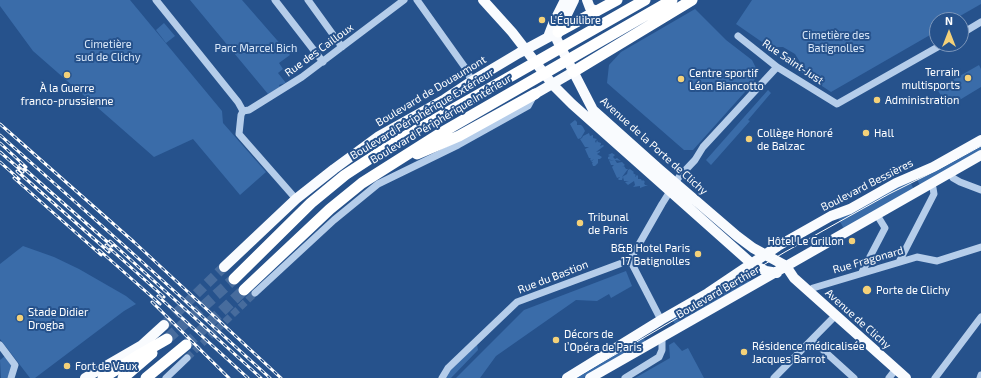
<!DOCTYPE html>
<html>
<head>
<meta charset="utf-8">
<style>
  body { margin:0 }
  #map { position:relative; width:981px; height:378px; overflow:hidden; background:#26528c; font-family:"Exo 2",sans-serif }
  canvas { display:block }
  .north { position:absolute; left:929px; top:12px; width:40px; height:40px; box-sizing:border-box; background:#26528c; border:1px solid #7d97ba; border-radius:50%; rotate:0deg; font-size:11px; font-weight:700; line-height:16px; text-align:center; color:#fff }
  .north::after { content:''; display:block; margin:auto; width:14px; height:18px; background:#f4d179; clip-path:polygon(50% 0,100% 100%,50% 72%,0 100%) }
</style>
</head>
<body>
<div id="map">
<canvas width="981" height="378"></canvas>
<div class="north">N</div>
</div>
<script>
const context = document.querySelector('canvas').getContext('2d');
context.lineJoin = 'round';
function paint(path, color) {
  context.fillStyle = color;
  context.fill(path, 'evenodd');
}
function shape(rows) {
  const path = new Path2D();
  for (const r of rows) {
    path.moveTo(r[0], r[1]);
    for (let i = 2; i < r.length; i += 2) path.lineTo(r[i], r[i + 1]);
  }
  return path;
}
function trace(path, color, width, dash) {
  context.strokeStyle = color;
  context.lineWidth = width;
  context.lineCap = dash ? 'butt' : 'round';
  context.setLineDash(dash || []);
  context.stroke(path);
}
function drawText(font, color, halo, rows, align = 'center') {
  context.font = font + ' "Exo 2",sans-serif';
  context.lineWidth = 4;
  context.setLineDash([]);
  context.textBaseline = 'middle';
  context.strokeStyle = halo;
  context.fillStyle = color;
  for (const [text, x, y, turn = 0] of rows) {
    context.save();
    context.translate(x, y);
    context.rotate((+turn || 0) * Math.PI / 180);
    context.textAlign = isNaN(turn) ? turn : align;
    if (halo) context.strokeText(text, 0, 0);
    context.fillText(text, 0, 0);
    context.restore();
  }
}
const green = shape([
  [0,0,130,0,222,111,223,123,266,172,240,195,193,139,154,157,33,51,0,6],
  [190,0,242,0,290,55,279,63,283,69,278,73,286,83,279,85,280,87,268,94],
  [752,0,981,0,981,4,953,20,937,20,937,31,831,92,798,70,800,65,800,62,795,54,783,47,778,47,772,49,736,24],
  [695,9,726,40,752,60,756,68,757,74,753,83,693,150,684,150,607,83,609,65,621,52],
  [164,23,175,36,166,43,156,30],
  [979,65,981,69,981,87,948,107,937,89],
  [768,90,771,93,748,120,750,121,711,165,706,160],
  [575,120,577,122,577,125,581,125,583,127,585,131,581,138,578,139,570,124],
  [589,133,590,136,593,135,593,138,597,139,595,141,596,143,597,140,598,142,601,143,601,144,600,146,603,145,604,146,596,152,600,151,600,152,597,154,602,157,600,159,598,159,598,163,595,166,593,166,592,163,593,162,591,162,594,159,591,161,590,159,591,158,589,158,585,149,589,147,585,147,580,139,582,138,583,136],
  [981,144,981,151,920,186,916,177],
  [612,153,615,155,613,157,615,159,617,158,621,161,615,160,617,163,622,162,625,165,622,167,624,166,626,169,628,169,622,177,627,174,628,170,630,169,634,172,633,173,636,175,635,176,635,177,637,175,638,176,638,179,641,179,642,181,643,180,645,182,644,183,645,185,648,185,640,188,640,186,633,187,635,185,634,181,628,185,625,182,629,181,624,181,623,177,622,180,619,180,618,179,620,177,617,178,612,167,614,165,611,165,609,160,614,161,608,159,608,157,610,156,608,155],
  [910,181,914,190,844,229,837,216],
  [23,246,54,257,79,269,126,296,136,304,124,311,35,378,30,378,0,339,0,264],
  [626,271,632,286,611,298,609,294,597,301,576,300,496,356,480,378,456,378,524,310],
  [742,274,750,278,748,280,753,282,676,326,672,319],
  [643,337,646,342,584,378,572,378],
  [674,342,682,351,688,348,704,378,635,378,670,358,669,345],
  [477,344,478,350,451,378,445,378,449,371],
  [5,356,11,365,11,369,7,378,1,378,0,360]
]);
const minorTunnel = shape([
  [187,358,255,293]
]);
const majorTunnel = shape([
  [164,325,224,267]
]);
const highwayTunnel = shape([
  [167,339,234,279],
  [186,345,244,290]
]);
const minor = shape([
  [156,0,238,102,243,111],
  [275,0,323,62],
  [308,0,342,47],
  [417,0,464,66,472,81],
  [961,34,981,22],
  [738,36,777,67,837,104,943,44],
  [243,111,249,110,302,77,404,0],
  [243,111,241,115,239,134,296,199],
  [950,173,953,178,960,182,981,190],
  [630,260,662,204,679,177,695,160,703,147,777,67],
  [630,260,661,320],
  [899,262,934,194,933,188,931,184],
  [862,272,885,228,877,215],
  [809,292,813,288,917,257,937,261,981,247],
  [255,293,334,220,378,184,458,145,528,106,534,95],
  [812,340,854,378],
  [0,345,15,365,11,378],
  [166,378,187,358],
  [442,378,448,368,517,302,630,260],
  [625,378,659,357,662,350,662,338],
  [774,378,835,316],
  [889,378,896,369],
  [935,378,981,317],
  [980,378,981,375]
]);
const major = shape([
  [483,0,512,32,553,85,572,104,752,264,766,271,777,273],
  [574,0,556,37,557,40,593,110,659,169,737,236,753,248,786,266,794,278,906,378],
  [587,0,590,8,597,11],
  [548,37,553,24,565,0],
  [535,94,573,72],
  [224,267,296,199,334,169,379,136,445,99,472,81,519,53,558,32],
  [85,378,142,345,164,325],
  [567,378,661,320,708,293,778,246,831,216,850,209,896,183,933,167,981,140],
  [590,378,981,155]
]);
const highway = shape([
  [558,32,617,0],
  [573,72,692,0],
  [417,154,459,136,535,94],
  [234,279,311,203,345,175,397,141,645,0],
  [244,290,330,209,362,183,441,133,672,0],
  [103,378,139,355,167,339],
  [123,378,152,353],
  [146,378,186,345]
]);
const tram = shape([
  [575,378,698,306,735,282,785,252,889,194,939,169,981,146]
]);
const rail = shape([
  [0,124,134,242,281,378],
  [0,135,128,249,270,378],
  [0,143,26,167],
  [0,152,23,172],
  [0,162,19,179],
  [20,165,112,246],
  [17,171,109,252],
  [14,178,101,255],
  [110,241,261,378],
  [106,245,164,297],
  [99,250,160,304],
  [158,296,248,378],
  [152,302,229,378]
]);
const markers = [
  [542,20,4,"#f4d179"],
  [67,75,4,"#f4d179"],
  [968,78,4,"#f4d179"],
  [681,79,4,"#f4d179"],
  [877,100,4,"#f4d179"],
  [866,133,4,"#f4d179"],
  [749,139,4,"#f4d179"],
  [580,223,4,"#f4d179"],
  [852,241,4,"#f4d179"],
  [698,254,4,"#f4d179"],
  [867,290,5,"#f4d179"],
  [20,318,4,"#f4d179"],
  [556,340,4,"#f4d179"],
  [744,352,4,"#f4d179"],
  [67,366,4,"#f4d179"]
];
const poiNames = [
  ["L'Équilibre",550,20],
  ["Terrain",960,72,"right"],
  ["multisports",960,85,"right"],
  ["Centre sportif",689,73],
  ["Léon Biancotto",689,86],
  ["À la Guerre",67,88,"center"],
  ["franco-prussienne",67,101,"center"],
  ["Administration",885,100],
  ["Collège Honoré",757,133],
  ["de Balzac",757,146],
  ["Hall",874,133],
  ["Tribunal",588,217],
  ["de Paris",588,230],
  ["Hôtel Le Grillon",844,241,"right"],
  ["B&B Hotel Paris",690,248,"right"],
  ["17 Batignolles",690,261,"right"],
  ["Porte de Clichy",876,290],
  ["Stade Didier",28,312],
  ["Drogba",28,325],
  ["Décors de",564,334],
  ["l’Opéra de Paris",564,347],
  ["Résidence médicalisée",752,346],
  ["Jacques Barrot",752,359],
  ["Fort de Vaux",75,366]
];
const parkNames = [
  ["Cimetière des",836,35],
  ["Batignolles",836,48],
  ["Cimetière",108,44],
  ["sud de Clichy",108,57],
  ["Parc Marcel Bich",256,48]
];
const streetNames = [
  ["Rue des Cailloux",319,50,-36],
  ["Rue Saint-Just",793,62,34],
  ["Boulevard de Douaumont",431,91,-31],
  ["Boulevard Périphérique Extérieur",422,114,-31],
  ["Boulevard Périphérique Intérieur",441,119,-31],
  ["Avenue de la Porte de Clichy",654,146,42],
  ["Boulevard Bessières",867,185,-27],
  ["Rue Fragonard",868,260,-16],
  ["Rue du Bastion",553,277,-21],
  ["Boulevard Berthier",718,292,-30],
  ["Avenue de Clichy",858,319,42]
];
paint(green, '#3a6ca9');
trace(minorTunnel, '#476c9d', 7, [7, 3.5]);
trace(majorTunnel, '#476c9d', 10, [10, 5]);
trace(highwayTunnel, '#476c9d', 11, [11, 5.5]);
trace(minor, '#b5cdea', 7);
trace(major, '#f9fbfe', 10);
trace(highway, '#fff', 11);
trace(tram, '#fff', 1);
trace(rail, '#fff', 3);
trace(rail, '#26528c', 1.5, [4.5]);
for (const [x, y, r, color] of markers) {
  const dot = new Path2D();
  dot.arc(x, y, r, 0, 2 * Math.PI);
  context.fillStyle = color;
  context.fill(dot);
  trace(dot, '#26528c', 1.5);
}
drawText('11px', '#fff', '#26528c', poiNames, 'left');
drawText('11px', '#d9e7f8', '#26528c', parkNames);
drawText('11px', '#fff', '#26528c', streetNames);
</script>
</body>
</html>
